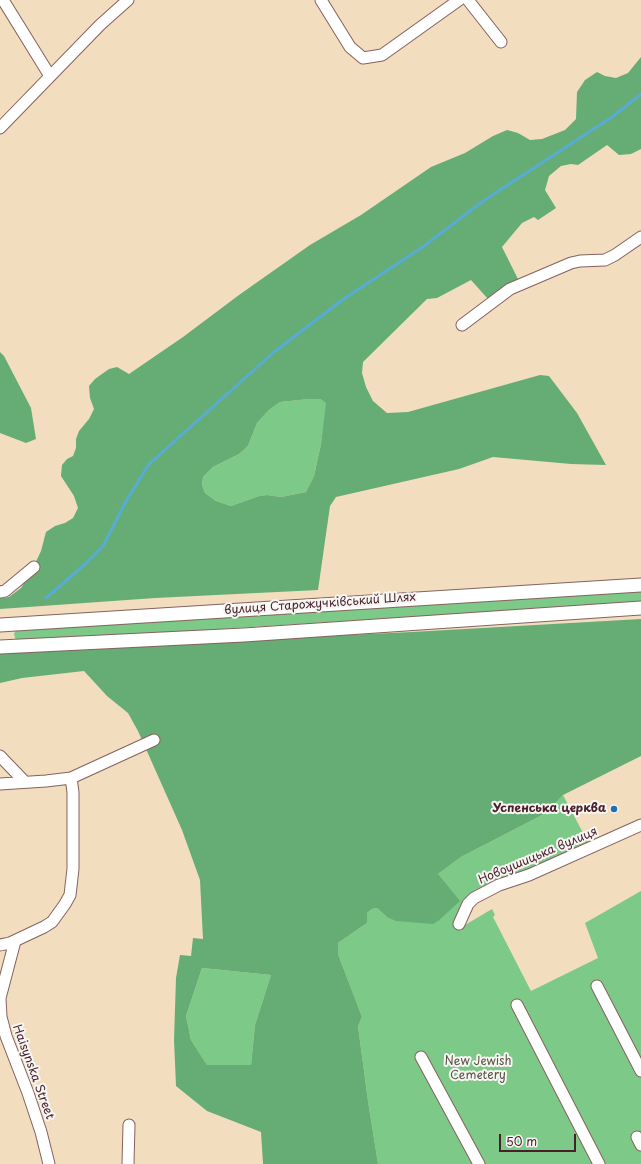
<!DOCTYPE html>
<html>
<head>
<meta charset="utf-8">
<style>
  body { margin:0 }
  #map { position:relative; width:641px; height:1164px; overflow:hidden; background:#f2ddbf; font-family:"Playpen Sans",sans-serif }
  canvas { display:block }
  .scale { position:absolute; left:499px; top:1134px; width:77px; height:18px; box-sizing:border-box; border:2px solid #4a1f2b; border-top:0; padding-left:5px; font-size:12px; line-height:14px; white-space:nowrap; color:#4a1f2b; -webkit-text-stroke:3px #f6f6f2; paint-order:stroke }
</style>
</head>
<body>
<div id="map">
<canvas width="641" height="1164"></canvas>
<div class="scale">50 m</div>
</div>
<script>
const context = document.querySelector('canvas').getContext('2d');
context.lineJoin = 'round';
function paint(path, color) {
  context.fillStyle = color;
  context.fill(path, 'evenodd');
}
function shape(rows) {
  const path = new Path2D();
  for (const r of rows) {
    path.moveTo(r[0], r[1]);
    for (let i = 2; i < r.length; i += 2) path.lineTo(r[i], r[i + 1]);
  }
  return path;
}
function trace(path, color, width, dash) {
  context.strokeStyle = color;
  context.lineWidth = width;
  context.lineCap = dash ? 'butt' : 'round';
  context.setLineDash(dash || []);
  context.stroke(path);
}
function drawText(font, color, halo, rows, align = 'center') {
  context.font = font + ' "Playpen Sans",sans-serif';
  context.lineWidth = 4;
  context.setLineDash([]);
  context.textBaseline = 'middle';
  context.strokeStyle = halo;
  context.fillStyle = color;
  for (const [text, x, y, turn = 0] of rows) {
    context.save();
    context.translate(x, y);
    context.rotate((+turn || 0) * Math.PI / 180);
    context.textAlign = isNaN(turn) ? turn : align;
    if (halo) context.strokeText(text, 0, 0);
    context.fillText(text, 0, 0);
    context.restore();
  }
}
const green = shape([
  [309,399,320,399,327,403,321,444,314,476,306,492,281,497,267,495,259,496,231,506,216,501,205,493,202,485,203,477,213,467,239,454,248,446,257,423,269,410,280,402],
  [641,590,641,602,18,642,15,638,14,634,16,630],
  [563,795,590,846,473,896,460,928,492,909,495,915,493,917,531,991,598,958,585,923,641,891,641,1164,378,1164,368,1101,358,1026,362,1017,338,954,338,943,367,923,367,913,372,909,377,908,387,917,438,874,461,857,546,813],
  [202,968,271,975,255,1025,251,1065,207,1065,191,1040,186,1016]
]);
const forest = shape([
  [641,57,641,149,631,154,619,155,607,145,578,165,571,164,561,166,549,176,545,190,556,208,538,220,534,217,522,223,502,247,518,279,488,299,471,280,437,298,427,299,363,362,362,373,366,387,373,401,387,413,408,412,540,375,549,376,577,413,606,465,571,464,493,457,459,469,336,497,330,506,318,590,155,598,0,609,0,598,9,597,21,588,31,572,41,551,46,532,55,526,65,523,73,518,78,508,74,496,61,476,62,465,67,459,73,456,76,448,76,439,79,431,89,419,94,409,90,398,89,386,95,379,109,369,117,367,129,374,183,337,239,295,310,245,361,215,431,167,465,153,493,136,507,130,518,133,530,140,542,139,565,130,576,119,577,92,585,80,597,72,605,76,616,78,628,73],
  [309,399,320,399,326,403,321,444,314,476,306,492,281,497,267,495,259,496,231,506,216,501,205,493,202,485,203,477,213,467,239,454,248,446,257,423,269,410,280,402],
  [0,352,4,356,31,408,36,439,26,443,0,433],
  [641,619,641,756,563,795,546,813,461,857,438,874,460,901,438,921,433,924,396,921,387,917,377,908,372,909,367,913,367,923,338,943,338,954,362,1017,358,1026,368,1101,378,1164,263,1164,261,1132,207,1111,176,1086,174,1040,176,978,180,955,191,956,193,938,203,939,200,880,182,830,138,731,128,713,107,696,84,671,22,678,0,683,0,651,412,632],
  [202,968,271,975,255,1025,251,1065,207,1065,191,1040,186,1016]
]);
const stream = shape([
  [46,598,84,565,103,546,126,501,149,464,274,352,342,300,424,246,483,201,612,117,641,94]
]);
const minor = shape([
  [3,0,50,76],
  [321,0,350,47,363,58,382,55,459,0],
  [468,0,501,42],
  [0,128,100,25,128,0],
  [462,325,510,289,571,263,580,261,605,260,615,255,641,237],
  [0,592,5,591,34,567],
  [0,756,25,782],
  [0,784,46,781,71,778,154,740],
  [459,924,468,904,474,898,499,885,529,875,641,825],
  [15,941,0,998,1,1017,6,1036,28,1093,41,1132,49,1164],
  [0,945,10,943,44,927,52,922,65,904,70,895,73,869,73,792,71,778],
  [597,986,641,1071],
  [517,1005,599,1164],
  [421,1057,479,1164],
  [637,1137,641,1145],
  [128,1164,129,1125]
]);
const major = shape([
  [0,625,641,585],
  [0,647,244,635,641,608]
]);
const markers = [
  [614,809,4,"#1f6fb2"]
];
const streetNames = [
  ["вулиця Старожучківський Шлях",320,604,-4],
  ["Новоушицька вулиця",538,856,-23],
  ["Haisynska Street",33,1072,70]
];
const poiNames = [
  ["Успенська церква",606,809]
];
const parkNames = [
  ["New Jewish",478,1062],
  ["Cemetery",478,1076]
];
paint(green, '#7cc988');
paint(forest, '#65ad74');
trace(stream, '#58acd4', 3);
trace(minor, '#85625f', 13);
trace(major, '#85625f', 15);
trace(minor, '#fff', 11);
trace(major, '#fff', 13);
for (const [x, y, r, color] of markers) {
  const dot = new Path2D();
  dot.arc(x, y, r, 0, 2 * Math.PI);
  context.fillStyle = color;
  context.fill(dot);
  trace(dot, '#f6f6f2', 1.5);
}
drawText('12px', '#4a1f2b', '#f6f6f2', streetNames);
drawText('bold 12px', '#4a1f2b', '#f6f6f2', poiNames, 'right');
drawText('12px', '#595247', '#f6f6f2', parkNames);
</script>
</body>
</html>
